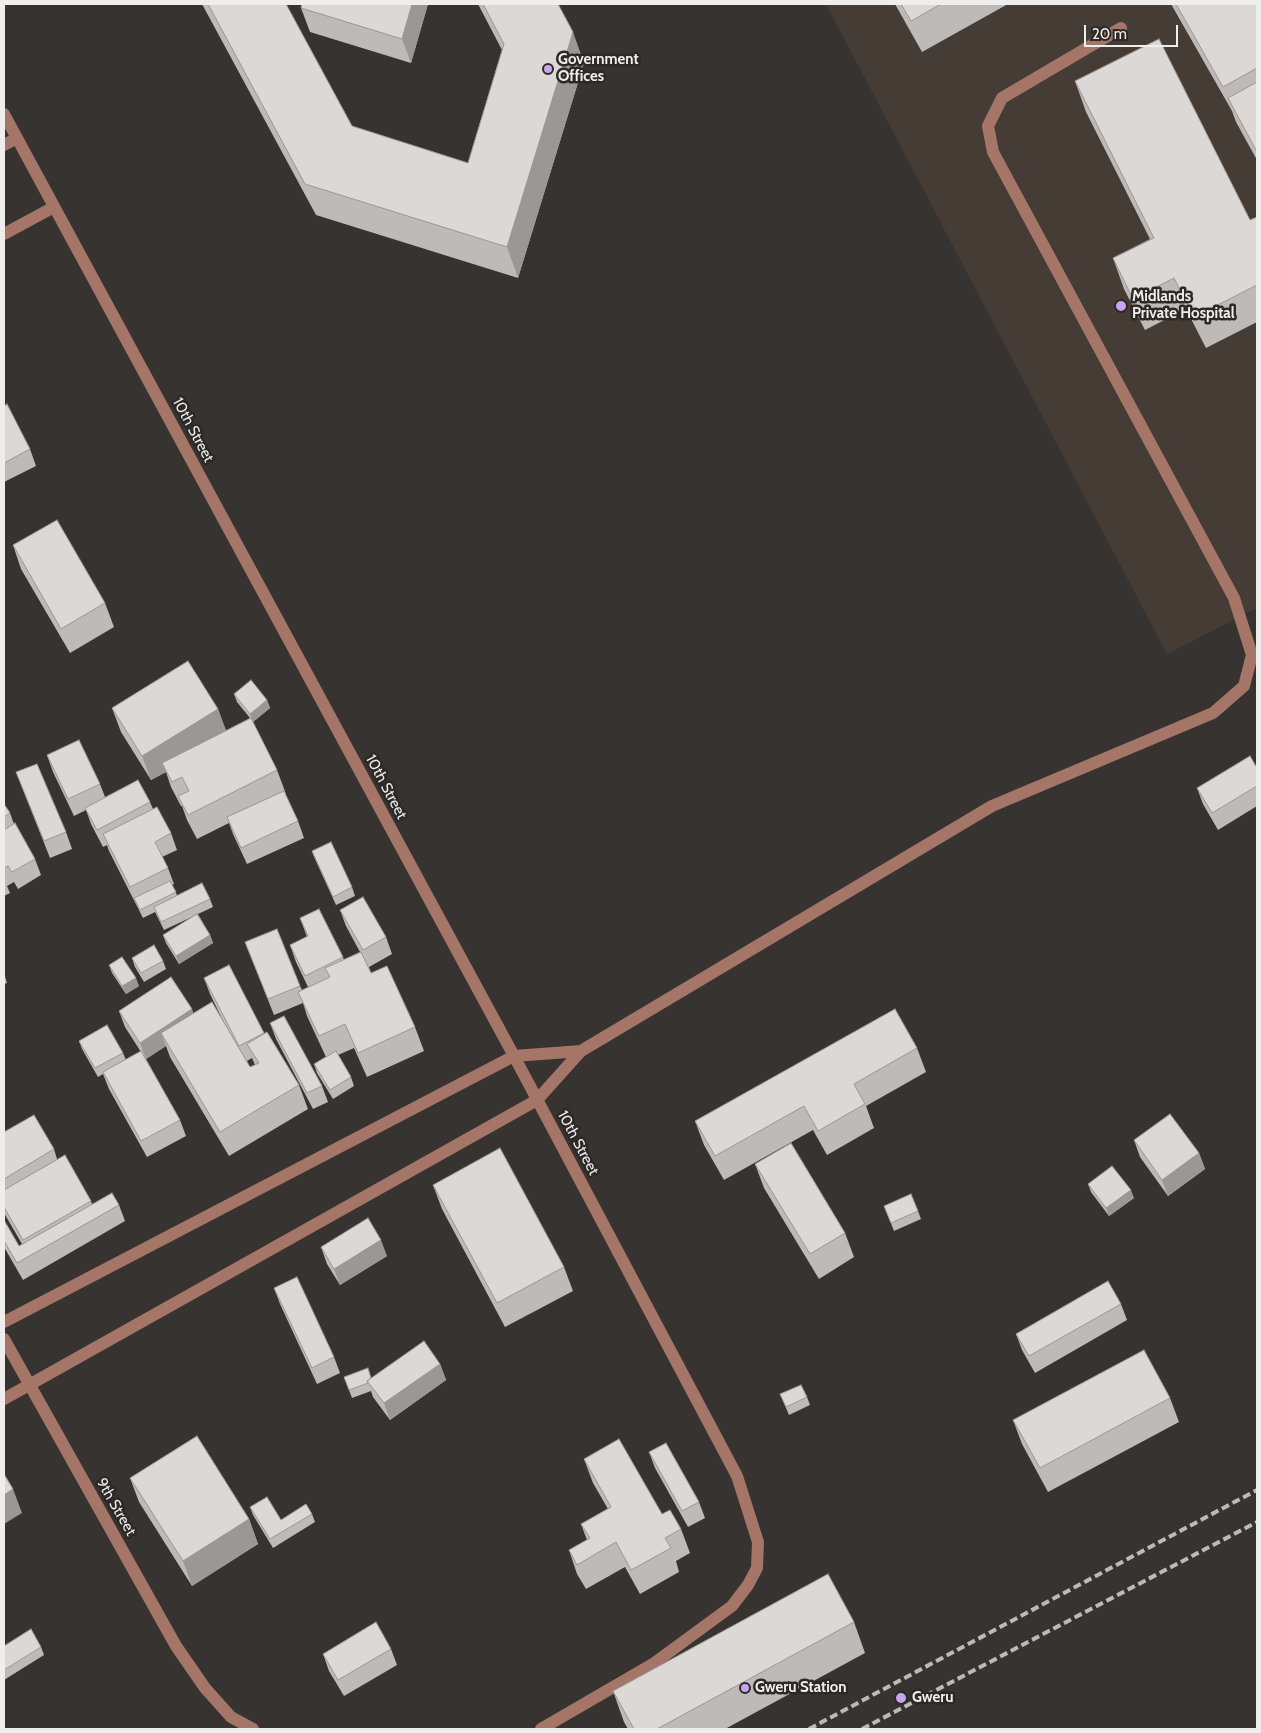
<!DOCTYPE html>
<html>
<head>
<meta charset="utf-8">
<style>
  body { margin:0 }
  #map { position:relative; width:1261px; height:1733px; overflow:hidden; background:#363331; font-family:Cabin,sans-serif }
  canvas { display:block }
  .frame { position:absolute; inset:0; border:5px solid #f0eeed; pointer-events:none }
  .scale { position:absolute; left:1084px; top:25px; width:94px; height:22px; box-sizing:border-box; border:2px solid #f0eeed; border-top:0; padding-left:6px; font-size:15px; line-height:18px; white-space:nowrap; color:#f0eeed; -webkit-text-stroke:4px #2c2927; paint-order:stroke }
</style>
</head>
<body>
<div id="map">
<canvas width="1261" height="1733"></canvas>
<div class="frame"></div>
<div class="scale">20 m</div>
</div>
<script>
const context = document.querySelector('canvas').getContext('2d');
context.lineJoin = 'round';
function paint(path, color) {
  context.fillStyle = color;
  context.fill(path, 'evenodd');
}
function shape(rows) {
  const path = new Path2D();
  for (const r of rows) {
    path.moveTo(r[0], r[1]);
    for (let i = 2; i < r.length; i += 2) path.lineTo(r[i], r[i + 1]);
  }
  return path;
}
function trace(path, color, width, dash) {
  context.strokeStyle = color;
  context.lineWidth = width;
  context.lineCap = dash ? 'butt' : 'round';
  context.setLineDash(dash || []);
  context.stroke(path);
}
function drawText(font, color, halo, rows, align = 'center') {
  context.font = font + ' Cabin,sans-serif';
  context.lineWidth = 5;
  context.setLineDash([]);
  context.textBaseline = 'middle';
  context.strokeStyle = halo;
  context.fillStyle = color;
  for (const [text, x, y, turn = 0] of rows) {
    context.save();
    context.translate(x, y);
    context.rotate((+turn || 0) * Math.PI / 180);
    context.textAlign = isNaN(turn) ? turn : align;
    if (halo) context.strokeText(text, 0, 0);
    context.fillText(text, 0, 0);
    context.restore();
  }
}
const built = shape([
  [826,4,1257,4,1257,608,1167,654]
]);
const minor = shape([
  [4,114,514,1056,737,1476,758,1542,757,1568,748,1585,732,1606,653,1664,541,1729],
  [4,145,17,138],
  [4,234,54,207],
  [4,1322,514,1056,581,1051],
  [4,1339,176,1646,205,1688,231,1717,253,1729],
  [4,1399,537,1100,581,1051,992,806,1213,713,1244,686,1252,655,1234,598,993,152,988,126,1002,98,1121,28]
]);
const rail = shape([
  [809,1729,1257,1490],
  [862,1729,1257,1522]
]);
const wall = shape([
  [202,4,286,4,352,126,468,163,502,50,478,4,558,4,584,63,518,278,316,215],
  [302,4,428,4,411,63,310,32,301,8],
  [895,4,1008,4,922,52],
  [1171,4,1257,4,1257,160,1236,122,1232,111],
  [1075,81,1250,220,1257,217,1257,322,1206,348,1186,309,1145,330,1124,289,1113,258,1150,239,1086,112],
  [4,406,30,449,36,466,4,482],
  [13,545,105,603,114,627,70,653,21,569],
  [234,694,267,700,270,708,253,722,277,770,286,794,285,795,298,821,304,838,247,864,233,834,229,823,197,839,187,820,182,806,181,806,171,787,166,772,151,780,121,732,112,708,218,709,226,731,250,718,237,702],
  [47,755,100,784,105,797,150,802,153,809,171,833,177,850,162,857,168,868,174,884,172,885,177,895,210,899,213,907,198,914,210,935,213,943,179,964,166,943,163,935,194,916,164,930,155,912,143,918,109,851,107,845,103,847,91,824,86,810,74,816,53,772],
  [1257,768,1257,806,1218,830,1203,804,1197,788],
  [16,772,66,832,72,849,50,858],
  [4,804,10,813,14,824,35,859,41,875,18,889,14,882,7,886,10,893,4,896],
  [312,851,352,887,355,896,336,905,315,859],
  [340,910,386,937,392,954,369,967,371,973,415,1027,424,1051,367,1077,354,1048,338,1055,351,1077,354,1086,333,1099,317,1073,314,1064,326,1057,307,1016,303,1003,274,1015,245,942,300,986,302,990,308,987,296,962,290,945,307,937,300,918,343,957,344,960,360,952,346,926],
  [132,958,163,961,166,969,144,982,135,967],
  [109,965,139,986,126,994,112,973],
  [229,965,264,1034,299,1085,308,1109,229,1156,170,1057,166,1046,146,1059,180,1120,186,1136,147,1157,109,1089,103,1074,98,1077,82,1049,79,1041,123,1053,126,1060,141,1052,125,1027,119,1011,193,1013,227,1029,210,994,204,978],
  [252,1058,255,1065,250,1067,247,1061],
  [4,973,7,983,4,984],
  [270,1023,322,1086,328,1102,313,1109,276,1039],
  [917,1048,926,1072,866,1106,874,1128,827,1155,813,1130,724,1180,704,1145,695,1121],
  [4,1132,54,1149,57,1159,91,1201,92,1204,119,1205,125,1221,23,1280,4,1247,4,1220,19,1246,22,1244,4,1213,4,1190,5,1189,4,1188],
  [1134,1140,1199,1153,1205,1169,1168,1196,1140,1157],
  [755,1164,845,1233,854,1257,819,1279,764,1188],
  [1088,1184,1134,1198,1109,1216,1091,1192],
  [433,1185,564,1267,573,1291,505,1327,442,1209],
  [884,1206,918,1211,921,1219,894,1231],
  [321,1247,387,1256,340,1285,327,1264],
  [274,1288,334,1357,340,1373,317,1384,280,1304],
  [1121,1304,1127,1320,1035,1373,1022,1350,1016,1334],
  [440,1364,446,1380,390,1420,373,1397,371,1391,352,1398,344,1377,371,1378],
  [780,1394,807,1397,810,1405,789,1415],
  [1170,1398,1179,1422,1048,1492,1022,1444,1013,1420],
  [649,1452,699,1502,705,1518,688,1527,655,1468],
  [584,1459,662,1514,681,1529,690,1553,676,1561,679,1572,640,1594,625,1567,586,1589,577,1574,569,1550,587,1540,581,1524,608,1509,593,1483],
  [130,1478,249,1519,258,1544,192,1586,139,1502],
  [250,1507,281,1520,312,1514,315,1522,273,1548,253,1515],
  [854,1622,865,1653,725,1729,628,1729,624,1722,613,1691],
  [4,1646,41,1647,44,1655,4,1680],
  [391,1649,397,1665,344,1696,329,1671,323,1654]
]);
const shadedWall = shape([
  [412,4,428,4,411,63,402,39],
  [573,32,584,63,518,278,507,247],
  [267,700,270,708,253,722,250,714],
  [218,709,227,733,162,763,166,772,151,780,142,756],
  [210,935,213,943,179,964,176,956],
  [136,978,139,986,126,994,122,986],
  [192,1009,198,1025,161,1033,166,1046,146,1059,140,1043],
  [1199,1153,1205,1169,1168,1196,1162,1180],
  [1131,1190,1134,1198,1109,1216,1106,1208],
  [381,1240,387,1256,340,1285,334,1269],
  [440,1364,446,1380,390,1420,384,1403],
  [13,1489,22,1513,4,1524,4,1495],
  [249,1519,258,1544,192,1586,183,1561]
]);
const building = shape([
  [208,4,286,4,352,126,468,163,504,44,483,4,558,4,573,32,507,247,305,184,208,4],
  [302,4,412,4,402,39,301,8,302,4],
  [901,4,941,4,911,21,901,4],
  [1176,4,1257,4,1257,68,1223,87,1176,4],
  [1159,39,1250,220,1257,217,1257,285,1194,317,1174,278,1133,299,1113,258,1154,238,1075,81,1159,39],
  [1257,82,1257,152,1228,98,1257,82],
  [7,404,30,449,4,463,4,406,7,404],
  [57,520,105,603,61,629,13,545,57,520],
  [188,661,218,709,142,756,112,708,188,661],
  [251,680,267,700,250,714,234,694,251,680],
  [251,718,277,770,188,815,178,796,189,791,182,777,172,782,162,763,251,718],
  [79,740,100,784,68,799,47,755,79,740],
  [1250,756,1257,768,1257,786,1212,813,1197,788,1250,756],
  [37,764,66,832,44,841,16,772,37,764],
  [138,780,150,802,97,830,85,808,138,780],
  [284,791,298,821,241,848,227,817,284,791],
  [4,804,10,813,4,817,4,804],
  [157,807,171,833,155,842,168,868,130,887,103,834,157,807],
  [15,823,35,859,12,872,8,866,4,868,4,830,15,823],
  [331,842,352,887,333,897,312,851,331,842],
  [170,881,176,892,140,910,134,898,170,881],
  [202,883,210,899,161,922,154,907,202,883],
  [363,897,386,937,363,950,340,910,363,897],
  [319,909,343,957,305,976,290,945,308,936,300,918,319,909],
  [197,914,210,935,176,956,163,935,197,914],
  [277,929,300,986,268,999,245,942,277,929],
  [154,945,163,961,141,973,132,958,154,945],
  [361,952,371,973,387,966,415,1027,358,1053,345,1024,319,1036,298,992,330,977,325,968,361,952],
  [122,957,136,978,122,986,109,965,122,957],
  [229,965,264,1033,239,1046,204,978,229,965],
  [171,977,192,1009,140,1043,119,1011,171,977],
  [212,1002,250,1067,259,1063,247,1044,267,1032,299,1085,220,1132,161,1033,212,1002],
  [895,1009,917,1048,854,1084,865,1104,818,1131,804,1106,715,1156,695,1121,895,1009],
  [284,1016,322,1086,307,1093,270,1023,284,1016],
  [107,1025,123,1053,95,1068,79,1041,107,1025],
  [141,1051,180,1120,141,1141,103,1072,141,1051],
  [336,1051,351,1077,330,1090,314,1064,336,1051],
  [1170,1114,1199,1153,1162,1180,1134,1140,1170,1114],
  [34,1115,54,1149,4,1179,4,1132,34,1115],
  [791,1143,845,1233,810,1254,755,1164,791,1143],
  [500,1148,564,1267,497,1303,433,1185,500,1148],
  [65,1155,91,1201,23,1240,4,1207,4,1190,65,1155],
  [1112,1166,1131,1190,1106,1208,1088,1184,1112,1166],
  [112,1193,119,1205,17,1263,4,1241,4,1220,19,1246,112,1193],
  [911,1194,918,1211,891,1223,884,1206,911,1194],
  [368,1218,381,1240,334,1269,321,1247,368,1218],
  [297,1277,334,1357,312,1368,274,1288,297,1277],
  [1108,1281,1121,1304,1029,1356,1016,1334,1108,1281],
  [424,1341,440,1364,384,1403,367,1381,424,1341],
  [1144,1350,1170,1398,1040,1468,1013,1420,1144,1350],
  [368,1368,371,1378,367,1381,368,1383,349,1390,344,1377,368,1368],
  [801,1385,807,1397,786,1407,780,1394,801,1385],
  [197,1436,249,1519,183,1561,130,1478,197,1436],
  [619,1439,662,1514,670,1510,681,1529,665,1538,671,1548,631,1570,616,1542,577,1565,569,1550,590,1538,581,1524,611,1507,584,1459,619,1439],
  [666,1443,699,1502,682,1511,649,1452,666,1443],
  [4,1474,13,1489,4,1495,4,1474],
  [267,1497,281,1520,306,1504,312,1514,270,1539,250,1507,267,1497],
  [828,1574,854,1622,657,1729,634,1729,613,1691,828,1574],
  [376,1622,391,1649,338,1680,323,1654,376,1622],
  [31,1629,41,1647,4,1670,4,1646,31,1629]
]);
const markers = [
  [548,69,5,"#c8a5ee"],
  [1121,306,6,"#c8a5ee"],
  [745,1688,5,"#c8a5ee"],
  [901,1698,6,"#c8a5ee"]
];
const poiNames = [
  ["Government",558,60],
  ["Offices",558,77],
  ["Midlands",1132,297],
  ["Private Hospital",1132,314],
  ["Gweru Station",755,1688],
  ["Gweru",912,1698]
];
const streetNames = [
  ["10th Street",193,430,62],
  ["10th Street",386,787,62],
  ["10th Street",578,1143,62],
  ["9th Street",116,1507,60]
];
paint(built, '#453c36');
trace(minor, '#a57567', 12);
trace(rail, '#bcbab8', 4, [8, 4]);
paint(wall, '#bdbab8');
paint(shadedWall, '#9a9796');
paint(building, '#dcd8d6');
trace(building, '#9a9796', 1);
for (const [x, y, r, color] of markers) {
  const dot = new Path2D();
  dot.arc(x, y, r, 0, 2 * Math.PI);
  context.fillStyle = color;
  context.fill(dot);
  trace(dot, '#2c2927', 2);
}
drawText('bold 15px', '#f0eeed', '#2c2927', poiNames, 'left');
drawText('15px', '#f0eeed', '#2c2927', streetNames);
</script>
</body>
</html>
